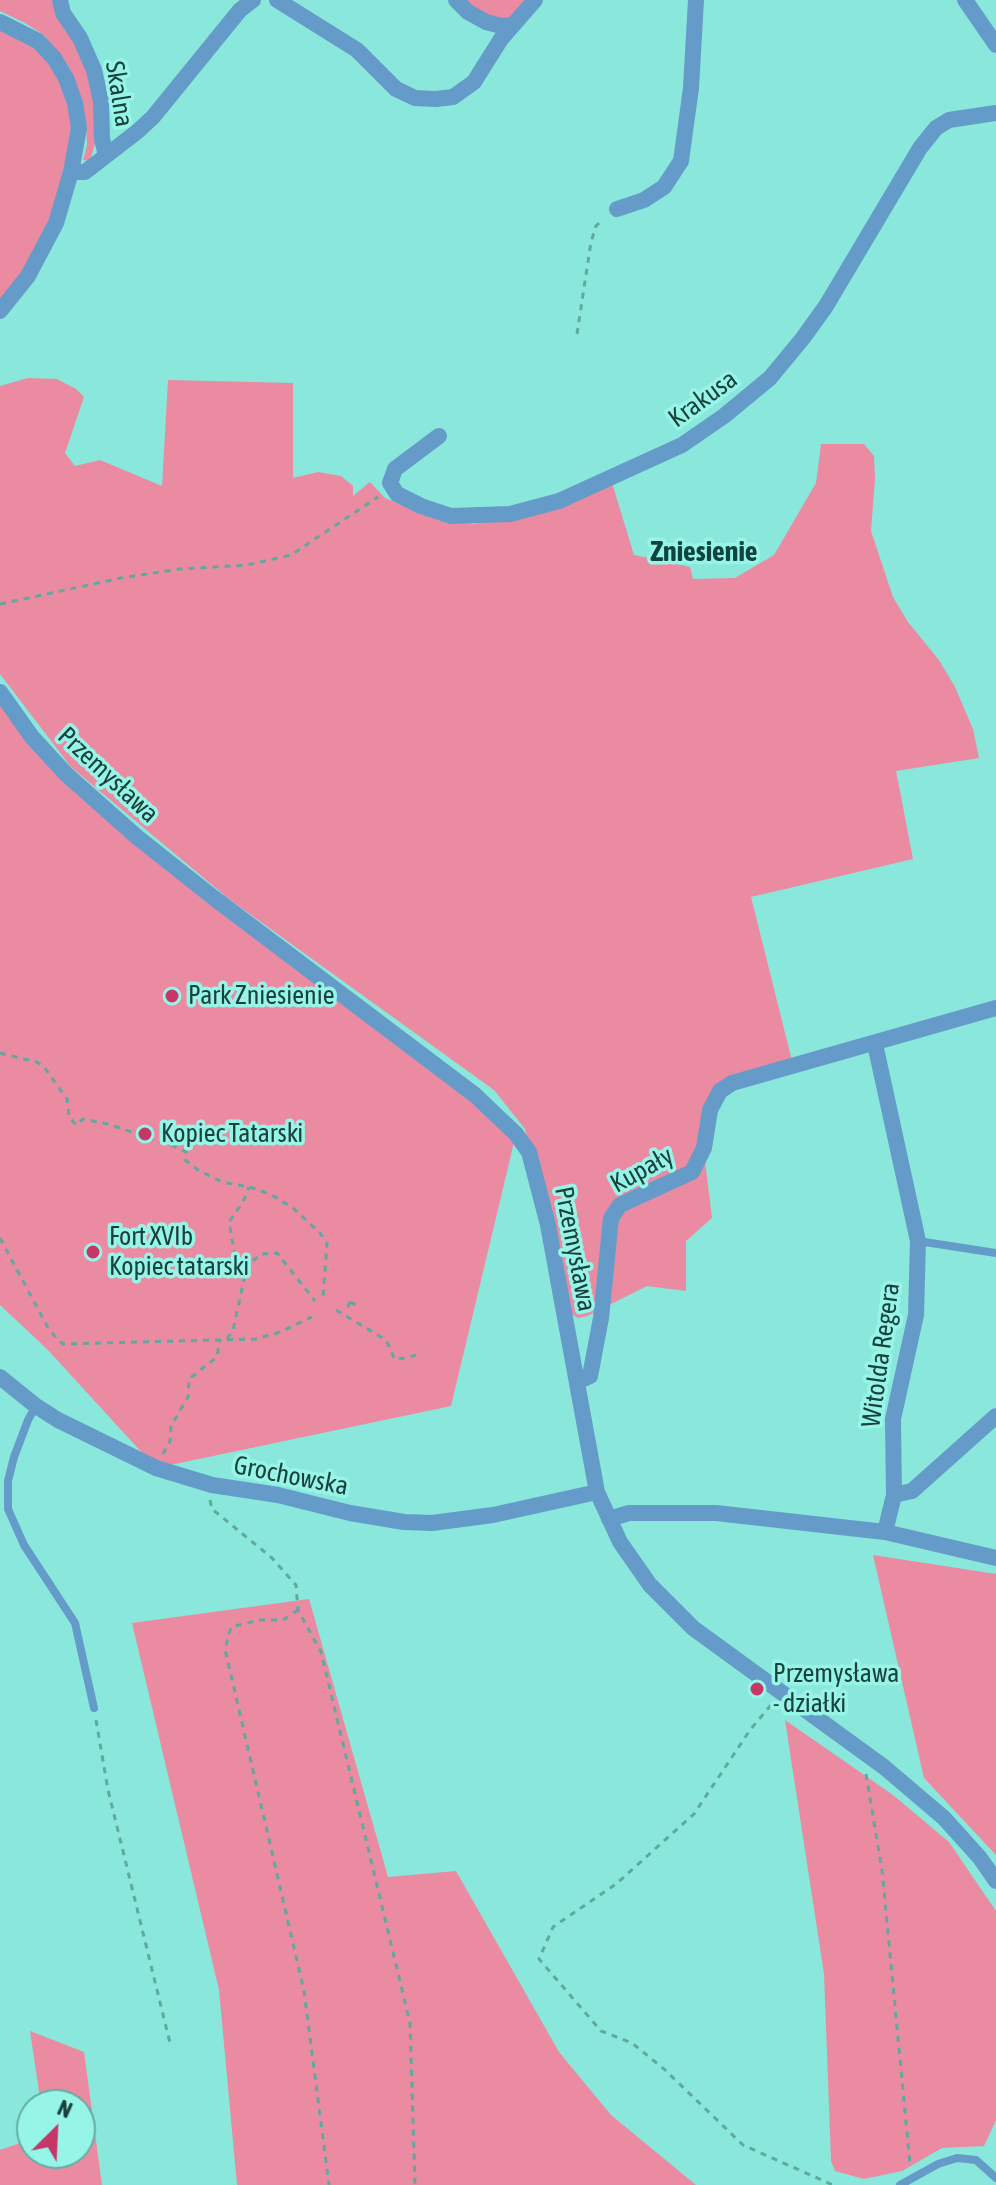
<!DOCTYPE html>
<html>
<head>
<meta charset="utf-8">
<style>
  body { margin:0 }
  #map { position:relative; width:996px; height:2185px; overflow:hidden; background:#8ae7db; font-family:"Asap Condensed",sans-serif }
  canvas { display:block }
  .north { position:absolute; left:16px; top:2089px; width:80px; height:80px; box-sizing:border-box; background:#97f5e8; border:2px solid #65ada4; border-radius:50%; rotate:24deg; font-size:22px; font-weight:700; line-height:32px; text-align:center; color:#1a423d }
  .north::after { content:''; display:block; margin:auto; width:28px; height:36px; background:#c53767; clip-path:polygon(50% 0,100% 100%,50% 72%,0 100%) }
</style>
</head>
<body>
<div id="map">
<canvas width="996" height="2185"></canvas>
<div class="north">N</div>
</div>
<script>
const context = document.querySelector('canvas').getContext('2d');
context.lineJoin = 'round';
function paint(path, color) {
  context.fillStyle = color;
  context.fill(path, 'evenodd');
}
function shape(rows) {
  const path = new Path2D();
  for (const r of rows) {
    path.moveTo(r[0], r[1]);
    for (let i = 2; i < r.length; i += 2) path.lineTo(r[i], r[i + 1]);
  }
  return path;
}
function trace(path, color, width, dash) {
  context.strokeStyle = color;
  context.lineWidth = width;
  context.lineCap = dash ? 'butt' : 'round';
  context.setLineDash(dash || []);
  context.stroke(path);
}
function drawText(font, color, halo, rows, align = 'center') {
  context.font = font + ' "Asap Condensed",sans-serif';
  context.lineWidth = 7;
  context.setLineDash([]);
  context.textBaseline = 'middle';
  context.strokeStyle = halo;
  context.fillStyle = color;
  for (const [text, x, y, turn = 0] of rows) {
    context.save();
    context.translate(x, y);
    context.rotate((+turn || 0) * Math.PI / 180);
    context.textAlign = isNaN(turn) ? turn : align;
    if (halo) context.strokeText(text, 0, 0);
    context.fillText(text, 0, 0);
    context.restore();
  }
}
const green = shape([
  [0,0,53,0,83,55,92,81,96,140,90,161,83,160,87,145,86,122,69,67,44,35,25,23,0,11],
  [464,0,530,0,513,19,497,20,479,14],
  [0,22,38,41,75,103,56,223,0,311],
  [28,378,57,379,76,389,84,397,65,453,75,466,100,460,162,486,168,380,293,383,293,478,318,472,341,476,353,486,353,496,370,482,385,498,433,517,473,524,531,515,612,483,634,555,690,567,693,579,735,578,774,555,816,483,821,444,864,444,874,456,875,479,871,531,893,597,908,622,939,660,955,687,973,729,979,758,896,771,913,859,751,897,792,1061,722,1080,700,1121,712,1218,686,1241,686,1291,647,1286,587,1316,578,1318,570,1313,525,1129,494,1090,229,899,71,767,0,674,0,386],
  [0,692,66,774,516,1134,451,1406,156,1468,47,1349,0,1305],
  [873,1555,996,1574,996,1855,924,1778],
  [309,1599,388,1877,456,1871,559,2052,611,2115,696,2185,237,2185,219,1990,132,1623],
  [785,1720,893,1795,949,1842,996,1911,996,2120,984,2146,942,2148,902,2171,864,2179,835,2171,831,2161,824,1974],
  [30,2031,84,2052,102,2185,0,2185,0,2150,32,2139,32,2153,80,2153,80,2105,41,2105]
]);
const path = shape([
  [577,334,591,242,596,226,603,219],
  [0,604,121,578,180,569,247,565,291,555,378,497],
  [0,1053,37,1062,44,1067,67,1099,69,1117,76,1125,83,1119,108,1124,173,1146,186,1152,185,1160,198,1170,222,1182,250,1187,272,1195,293,1208,320,1233,327,1243,323,1297],
  [0,1238,47,1326,56,1338,63,1344,256,1339,280,1332,312,1317],
  [243,1278,238,1273,229,1222,243,1202,249,1187],
  [350,1302,354,1304,352,1308,348,1306,350,1302],
  [336,1310,386,1340,395,1360,417,1355],
  [227,1339,233,1330,247,1266,261,1254,277,1253,315,1301],
  [163,1454,170,1441,171,1426,188,1397,189,1379,217,1357,220,1339],
  [210,1500,212,1509,272,1558,296,1585,298,1610,321,1652,410,2023,415,2185],
  [298,1610,283,1620,259,1620,231,1627,225,1649,304,1991,329,2185],
  [771,1705,750,1730,694,1814,616,1884,553,1927,539,1959,601,2031,632,2043,664,2069,743,2145,833,2185],
  [96,1720,108,1790,170,2043],
  [866,1774,882,1870,910,2164]
]);
const lane = shape([
  [918,1241,996,1253],
  [36,1406,28,1420,14,1457,8,1481,8,1509,24,1545,75,1623,94,1708],
  [900,2185,938,2164,957,2158,976,2160,996,2178]
]);
const street = shape([
  [60,0,63,13,80,38,94,70,101,101,102,139,106,155],
  [277,0,357,50,396,89,415,98,436,99,453,97,474,82,501,39,535,0],
  [456,0,468,12,486,22,501,26,512,25],
  [965,0,996,45],
  [0,22,38,41,54,58,66,78,75,103,79,128,71,172,56,223,28,276,0,311],
  [71,172,85,172,138,131,153,117,240,10,253,0],
  [617,209,644,200,664,187,681,161,691,88,696,0],
  [439,436,395,469,390,483,397,494,421,506,451,516,510,514,559,501,682,445,724,416,770,378,803,338,826,306,920,148,936,128,949,120,996,113],
  [0,692,32,737,66,774,137,837,214,898,475,1095,516,1134,529,1152,548,1225,597,1492,620,1542,650,1585,693,1628,884,1767,944,1818,980,1858,996,1881],
  [875,1044,918,1241,916,1315,893,1419,894,1495,885,1532],
  [0,1377,36,1406,58,1420,156,1468,212,1485,278,1495,350,1513,404,1522,432,1523,493,1515,597,1492],
  [577,1382,590,1376,601,1318,611,1218,620,1205,692,1172,704,1148,710,1110,720,1091,732,1083,996,1008],
  [894,1495,912,1491,996,1416],
  [609,1519,629,1513,716,1513,885,1532,996,1558]
]);
const markers = [
  [172,996,8,"#c53767"],
  [145,1134,8,"#c53767"],
  [93,1252,8,"#c53767"],
  [757,1689,8,"#c53767"]
];
const streetNames = [
  ["Skalna",119,94,81],
  ["Krakusa",703,399,-36],
  ["Przemysława",108,775,43],
  ["Kupały",642,1170,-29],
  ["Przemysława",575,1249,79],
  ["Witolda Regera",881,1355,-82],
  ["Grochowska",291,1476,11]
];
const poiNames = [
  ["Park Zniesienie",188,996],
  ["Kopiec Tatarski",161,1134],
  ["Fort XVIb",109,1237],
  ["Kopiec tatarski",109,1267],
  ["Przemysława",773,1674],
  ["- działki",773,1704]
];
const neighbourhoodNames = [
  ["Zniesienie",704,552]
];
paint(green, '#ea8ba2');
trace(path, '#60a99f', 3, [6, 6]);
trace(lane, '#659bc8', 8);
trace(street, '#659bc8', 16);
for (const [x, y, r, color] of markers) {
  const dot = new Path2D();
  dot.arc(x, y, r, 0, 2 * Math.PI);
  context.fillStyle = color;
  context.fill(dot);
  trace(dot, '#97f5e8', 3);
}
drawText('26px', '#1a423d', '#97f5e8', streetNames);
drawText('26px', '#1a423d', '#97f5e8', poiNames, 'left');
drawText('bold 28px', '#10453f', '#97f5e8', neighbourhoodNames);
</script>
</body>
</html>
